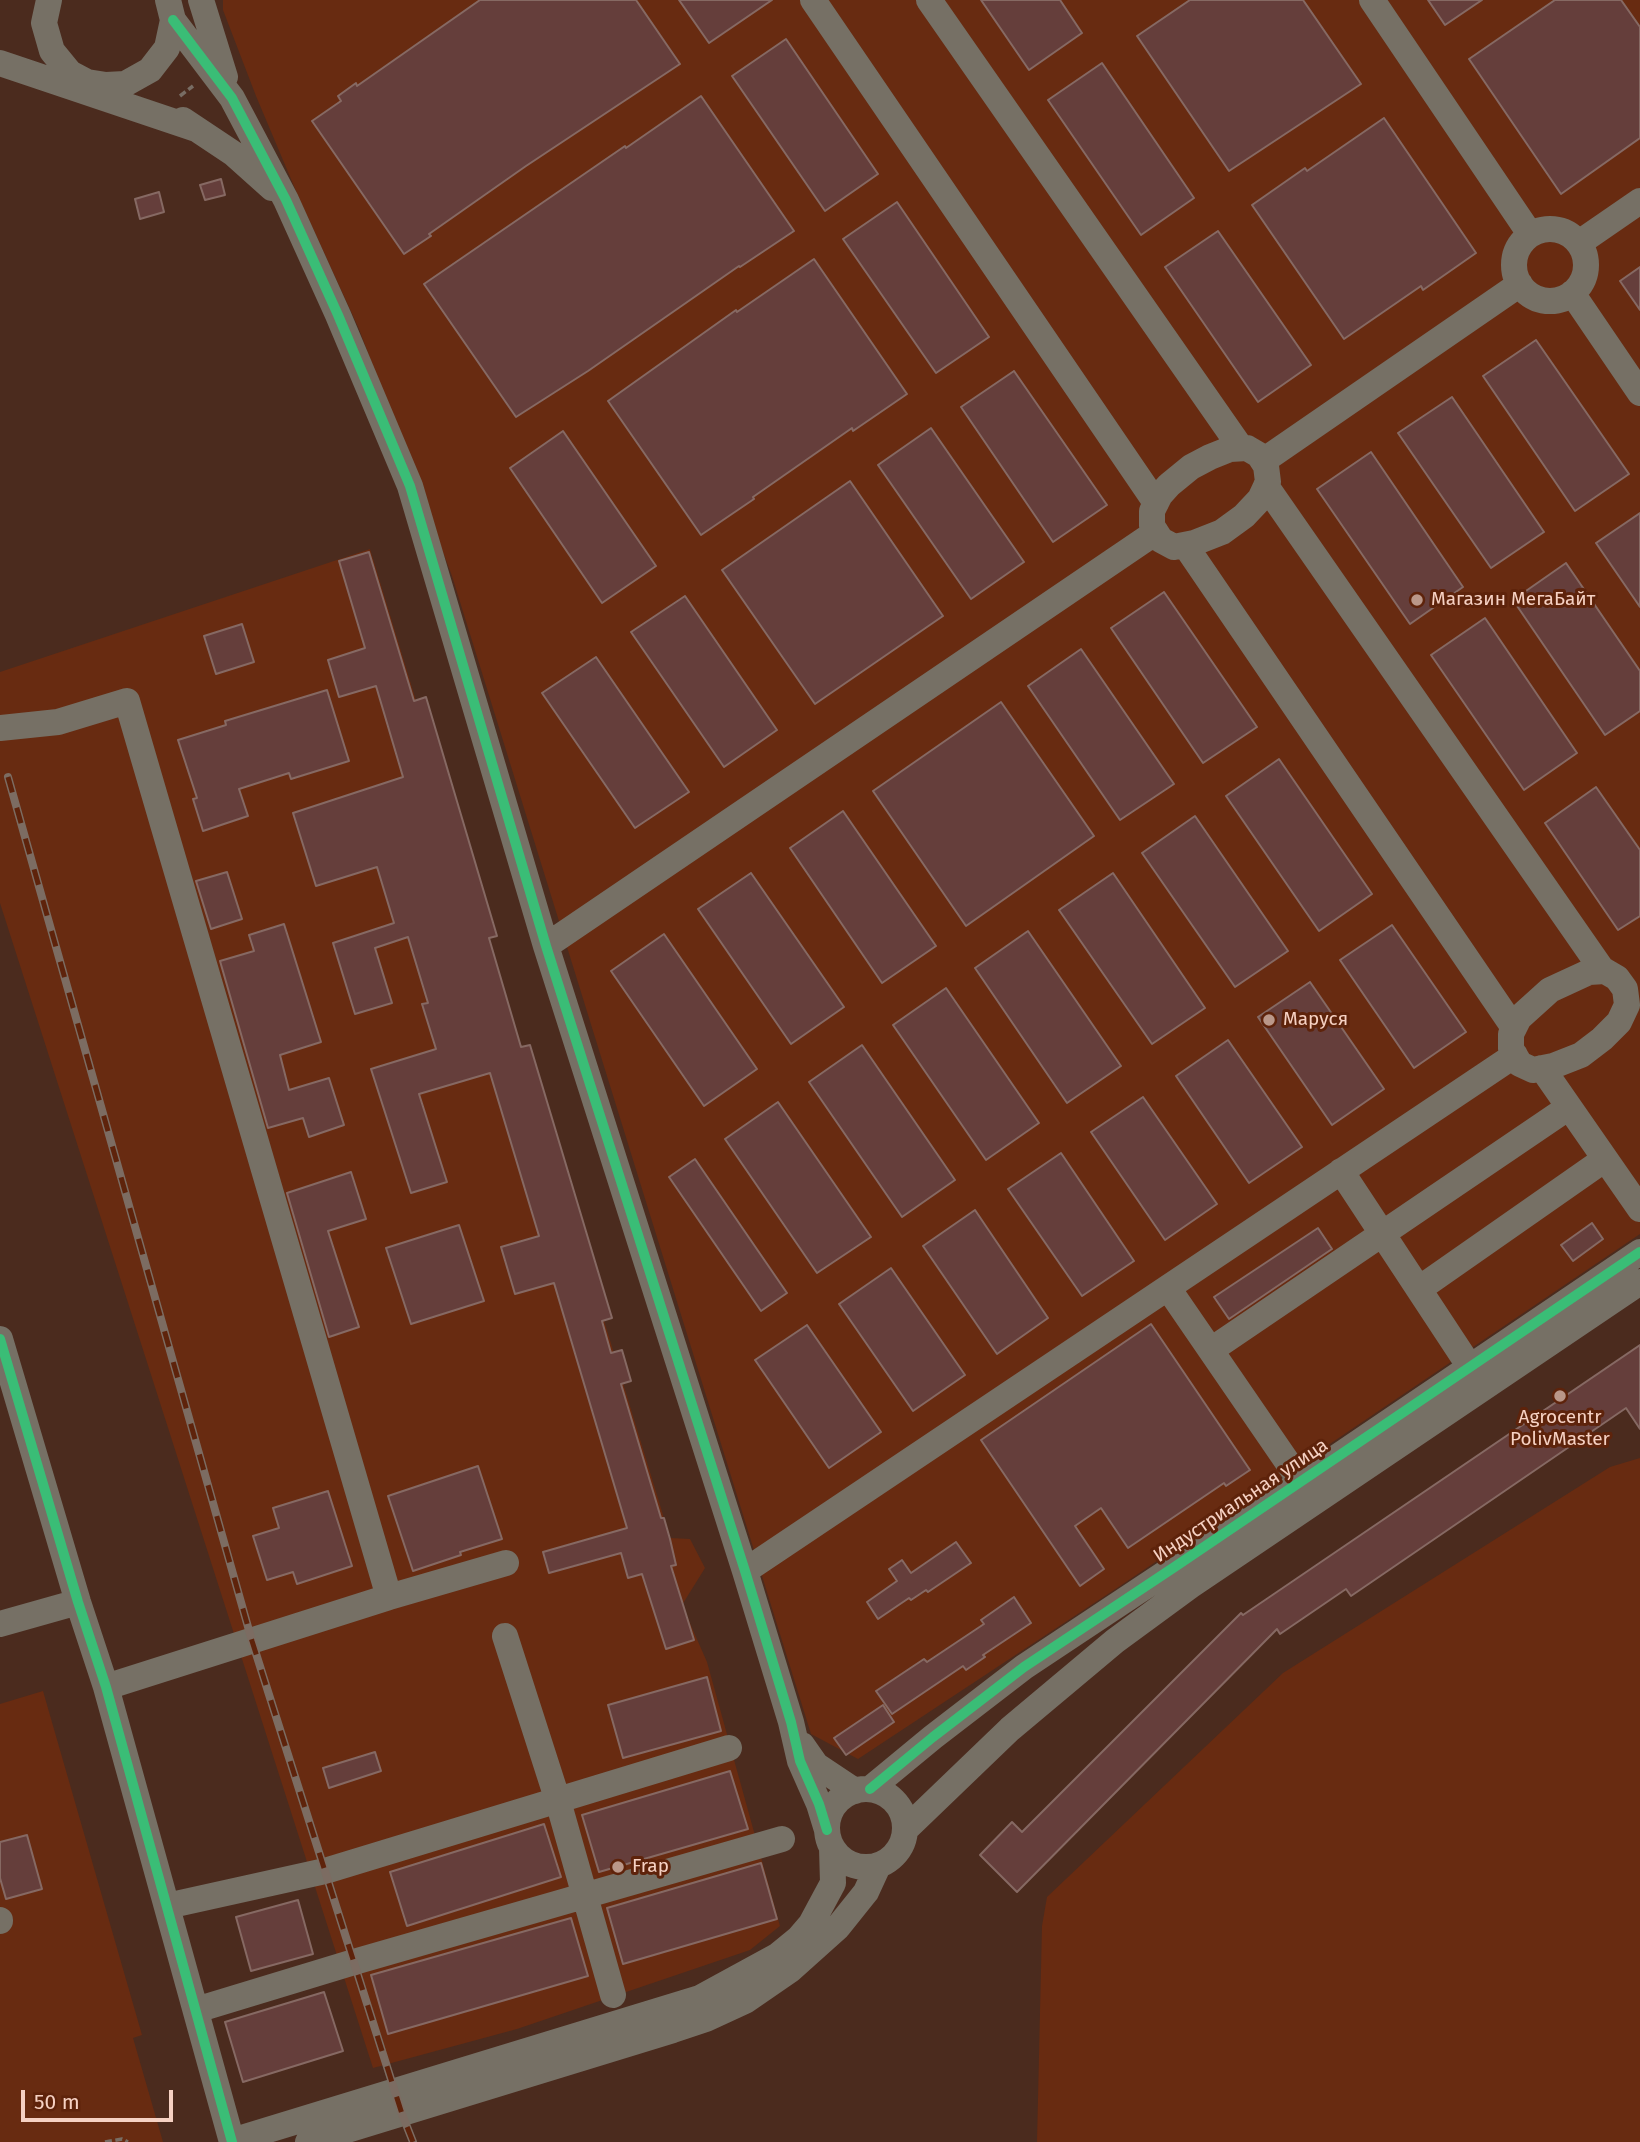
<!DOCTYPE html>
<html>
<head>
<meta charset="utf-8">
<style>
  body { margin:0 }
  #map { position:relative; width:1640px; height:2142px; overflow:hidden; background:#4b2b1e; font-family:"Fira Sans",sans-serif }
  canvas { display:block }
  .scale { position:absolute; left:21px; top:2090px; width:152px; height:32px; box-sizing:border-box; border:4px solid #f6d1c3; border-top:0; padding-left:9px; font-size:21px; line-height:24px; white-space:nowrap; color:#f6d1c3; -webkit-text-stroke:5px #5e230b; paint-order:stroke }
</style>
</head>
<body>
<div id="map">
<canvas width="1640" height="2142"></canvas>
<div class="scale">50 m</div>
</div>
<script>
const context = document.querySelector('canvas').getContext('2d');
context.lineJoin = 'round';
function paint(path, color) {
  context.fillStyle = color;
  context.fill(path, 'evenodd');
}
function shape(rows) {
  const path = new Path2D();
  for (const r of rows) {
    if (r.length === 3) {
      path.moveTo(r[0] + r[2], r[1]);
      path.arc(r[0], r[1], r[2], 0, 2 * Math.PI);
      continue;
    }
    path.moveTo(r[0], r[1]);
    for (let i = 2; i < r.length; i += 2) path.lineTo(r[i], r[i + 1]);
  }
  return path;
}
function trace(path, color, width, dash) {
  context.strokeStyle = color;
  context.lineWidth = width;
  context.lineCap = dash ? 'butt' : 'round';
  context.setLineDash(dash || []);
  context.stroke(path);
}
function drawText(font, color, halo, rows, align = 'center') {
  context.font = font + ' "Fira Sans",sans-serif';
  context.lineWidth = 6;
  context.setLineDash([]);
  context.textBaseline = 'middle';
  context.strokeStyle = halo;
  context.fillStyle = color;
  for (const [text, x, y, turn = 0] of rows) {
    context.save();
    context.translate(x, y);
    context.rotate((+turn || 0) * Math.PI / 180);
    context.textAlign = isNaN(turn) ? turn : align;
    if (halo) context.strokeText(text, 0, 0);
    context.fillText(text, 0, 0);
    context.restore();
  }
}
const built = shape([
  [223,0,1640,0,1640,1234,1120,1586,858,1759,811,1734,452,576,359,329,299,198,256,96,223,10],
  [370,549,670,1538,690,1539,705,1568,682,1605,707,1662,780,1926,750,1950,517,2029,373,2068,0,903,0,672],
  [1640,1458,1640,2142,1037,2142,1042,1926,1047,1897,1283,1673,1610,1467],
  [43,1691,142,2035,133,2038,163,2142,0,2142,0,1704]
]);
const building = shape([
  [480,0,636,0,680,64,526,166,429,234,431,236,404,254,312,121,341,101,338,96,356,83,357,86,480,0],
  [679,0,772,0,709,43,679,0],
  [981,0,1060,0,1082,33,1029,70,981,0],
  [1190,0,1303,0,1361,84,1229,171,1137,36,1190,0],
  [1428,0,1482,0,1445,25,1428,0],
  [1555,0,1621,0,1640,27,1640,138,1561,194,1469,59,1555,0],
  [786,39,878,174,825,211,732,76,786,39],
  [1102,63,1194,198,1141,235,1048,100,1102,63],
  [701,96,794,231,740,267,739,266,588,371,516,417,424,284,625,146,626,148,701,96],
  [1384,118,1476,253,1423,290,1421,286,1344,339,1252,205,1305,168,1307,171,1384,118],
  [221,179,225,195,205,200,200,185,221,179],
  [159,192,164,212,140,219,135,199,159,192],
  [897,202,989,337,936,373,843,239,897,202],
  [1218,231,1311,365,1258,402,1165,267,1218,231],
  [814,259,907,394,853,431,852,428,753,497,754,499,701,535,608,401,736,310,737,312,814,259],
  [1640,267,1640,310,1620,281,1640,267],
  [1536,340,1629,474,1575,511,1483,376,1536,340],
  [1014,371,1107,505,1053,542,961,407,1014,371],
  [1452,397,1544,532,1491,568,1398,433,1452,397],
  [931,428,1024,562,971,599,878,465,931,428],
  [563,431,656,566,602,603,510,468,563,431],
  [1371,452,1463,587,1410,624,1317,489,1371,452],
  [850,481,943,616,815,704,722,570,850,481],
  [1640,513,1640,607,1596,543,1640,513],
  [369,552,414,701,426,697,497,936,489,938,521,1047,530,1045,612,1318,602,1321,611,1353,622,1350,631,1381,621,1384,661,1518,664,1518,670,1539,676,1565,671,1566,694,1640,666,1649,642,1574,628,1578,621,1553,549,1573,543,1552,627,1528,554,1283,515,1294,501,1247,539,1236,490,1073,419,1094,447,1182,411,1193,371,1069,436,1049,422,1004,428,1003,408,937,375,948,392,1003,355,1014,333,943,394,923,377,867,316,886,293,813,403,777,376,686,339,697,328,660,365,648,339,561,369,552],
  [1566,563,1640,671,1640,711,1605,735,1513,600,1566,563],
  [1164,592,1257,727,1203,763,1111,628,1164,592],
  [685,596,777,730,724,767,631,632,685,596],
  [1485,618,1577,753,1524,790,1431,655,1485,618],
  [242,624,254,662,216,674,204,636,242,624],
  [1081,649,1174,784,1120,820,1028,686,1081,649],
  [596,657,689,792,635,828,542,693,596,657],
  [327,690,349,761,291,779,289,773,239,789,248,816,203,831,193,799,197,798,178,740,226,725,225,721,327,690],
  [1001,702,1094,836,966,926,873,791,1001,702],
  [1279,759,1372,894,1319,931,1226,796,1279,759],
  [1596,787,1640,850,1640,916,1618,930,1545,823,1596,787],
  [843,811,936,946,882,983,790,848,843,811],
  [1195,816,1288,951,1235,987,1142,853,1195,816],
  [227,872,242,919,211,929,196,881,227,872],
  [751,873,844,1007,791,1044,698,909,751,873],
  [1113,873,1205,1008,1152,1044,1059,910,1113,873],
  [284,924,321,1042,280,1055,289,1090,329,1078,344,1125,309,1137,303,1118,268,1128,220,961,254,951,249,935,284,924],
  [1392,925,1466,1032,1414,1068,1340,960,1392,925],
  [1028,931,1121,1066,1067,1103,975,968,1028,931],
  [664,934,757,1069,704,1106,611,971,664,934],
  [1310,982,1384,1089,1332,1125,1258,1017,1310,982],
  [946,988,1039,1123,986,1160,893,1025,946,988],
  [1228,1040,1302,1147,1249,1183,1176,1076,1228,1040],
  [862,1045,955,1180,902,1217,809,1082,862,1045],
  [1143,1097,1217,1204,1165,1240,1091,1132,1143,1097],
  [778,1102,871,1237,817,1273,725,1139,778,1102],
  [1061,1153,1134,1261,1082,1296,1008,1189,1061,1153],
  [695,1159,787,1293,761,1311,669,1177,695,1159],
  [351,1172,366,1219,328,1231,359,1327,329,1337,287,1193,351,1172],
  [975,1210,1048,1318,997,1354,923,1246,975,1210],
  [1592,1223,1603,1239,1573,1261,1561,1245,1592,1223],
  [459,1225,484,1301,411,1324,386,1248,459,1225],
  [1318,1228,1332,1249,1229,1319,1214,1297,1318,1228],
  [891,1268,965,1375,913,1411,839,1304,891,1268],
  [1151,1324,1250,1470,1226,1486,1224,1483,1128,1548,1101,1508,1075,1526,1104,1569,1080,1586,981,1440,1151,1324],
  [807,1325,881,1432,829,1468,755,1360,807,1325],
  [1640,1345,1640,1429,1626,1408,1351,1596,1346,1589,1280,1634,1277,1629,1017,1892,980,1855,1012,1822,1022,1832,1241,1613,1243,1615,1640,1345],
  [478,1466,502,1539,460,1552,461,1555,413,1571,388,1496,478,1466],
  [328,1491,352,1566,297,1584,293,1572,267,1580,253,1536,279,1528,273,1508,328,1491],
  [956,1542,971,1563,928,1592,926,1590,911,1600,909,1598,878,1619,867,1602,897,1581,889,1569,902,1560,911,1573,956,1542],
  [1014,1597,1031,1623,983,1655,985,1657,966,1670,963,1666,892,1714,876,1691,924,1659,927,1662,984,1624,981,1620,1014,1597],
  [707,1677,721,1731,623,1758,608,1705,707,1677],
  [883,1705,894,1722,846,1755,834,1738,883,1705],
  [375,1752,381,1771,329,1788,323,1768,375,1752],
  [730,1771,748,1829,599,1872,582,1815,730,1771],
  [544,1824,561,1877,407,1926,390,1872,544,1824],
  [27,1835,42,1889,6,1899,0,1878,0,1842,27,1835],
  [761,1863,777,1919,623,1964,607,1908,761,1863],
  [298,1900,313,1954,251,1971,236,1917,298,1900],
  [571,1918,588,1976,388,2034,371,1975,571,1918],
  [324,1992,343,2051,243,2082,225,2022,324,1992]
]);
const path = shape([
  [180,96,193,86],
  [105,2142,122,2139,128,2142]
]);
const minor = shape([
  [49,0,44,23,52,51,70,73,87,82,106,85,125,84,150,70,167,48,173,20,168,0],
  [201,0,225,77],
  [813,0,1156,503],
  [929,0,1241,448],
  [1372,0,1530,234],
  [173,20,232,98,286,200,338,315,410,486,546,946,745,1571,791,1722,800,1761,819,1804,827,1830],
  [0,63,196,129],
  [183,120,234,154,272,188],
  [1550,265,36],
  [1579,243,1640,201],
  [1572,293,1640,393],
  [1247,448,1259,455,1266,466,1268,482,1260,499,1244,516,1222,532,1194,543,1174,547,1161,540,1152,526,1152,511,1160,495,1169,485,1191,467,1210,457,1230,449,1247,448],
  [1263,461,1520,284],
  [1266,486,1603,971],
  [1185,545,1514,1028],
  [0,728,58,722,127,701,389,1597],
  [546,946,1156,532],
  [1605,971,1617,978,1625,989,1627,1005,1619,1022,1602,1039,1581,1055,1553,1066,1533,1070,1520,1064,1511,1049,1511,1034,1519,1018,1550,990,1589,972,1605,971],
  [1542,1068,1640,1209],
  [1341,1171,1470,1367],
  [1168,1288,1310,1495],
  [1419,1289,1605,1159],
  [0,1339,78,1602,106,1687,232,2142],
  [1211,1350,1569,1107],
  [745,1571,1515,1055],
  [0,1624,78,1602],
  [505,1636,558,1801,613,1995],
  [106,1687,389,1597,506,1563],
  [802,1745,816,1765,855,1791],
  [870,1789,933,1737,1024,1667,1176,1566,1640,1252],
  [866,1828,39],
  [906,1829,1010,1729,1115,1641,1190,1586,1640,1282],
  [167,1906,325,1871,729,1748],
  [0,1921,0,1920],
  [196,2010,354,1962,782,1839],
  [232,2141,700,1998,777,1956,799,1938,811,1924,833,1883,832,1848],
  [308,2142,673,2030,706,2019,745,2001,790,1970,838,1927,866,1892,878,1866]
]);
const rail = shape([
  [8,777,252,1641,402,2114,413,2142]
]);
const cycleway = shape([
  [173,20,232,98,286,200,338,315,410,486,546,946,745,1571,791,1722,800,1761,819,1804,827,1830],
  [0,1339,78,1602,106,1687,232,2142],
  [870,1789,933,1737,1024,1667,1176,1566,1640,1252]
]);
const markers = [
  [1417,600,7,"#ba9789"],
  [1269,1020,7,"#ba9789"],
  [1560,1396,7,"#ba9789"],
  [618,1867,7,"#ba9789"]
];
const poiNames = [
  ["Магазин МегаБайт",1431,600],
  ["Маруся",1283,1020],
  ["Agrocentr",1560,1418,"center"],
  ["PolivMaster",1560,1440,"center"],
  ["Frap",632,1867]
];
const streetNames = [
  ["Индустриальная улица",1241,1501,-34]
];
paint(built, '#682b11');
paint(building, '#653e3b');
trace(building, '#866963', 2);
trace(path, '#786d64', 3.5, [7, 3.5]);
trace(minor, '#767065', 26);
trace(rail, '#7c6c62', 8);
trace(rail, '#5e230b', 5, [16]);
trace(cycleway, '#3abd76', 10);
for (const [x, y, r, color] of markers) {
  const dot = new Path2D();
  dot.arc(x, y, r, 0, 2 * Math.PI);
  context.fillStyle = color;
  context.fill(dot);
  trace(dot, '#5e230b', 2.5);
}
drawText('19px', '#f6d1c3', '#5e230b', poiNames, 'left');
drawText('19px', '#f6d1c3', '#5e230b', streetNames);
</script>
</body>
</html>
